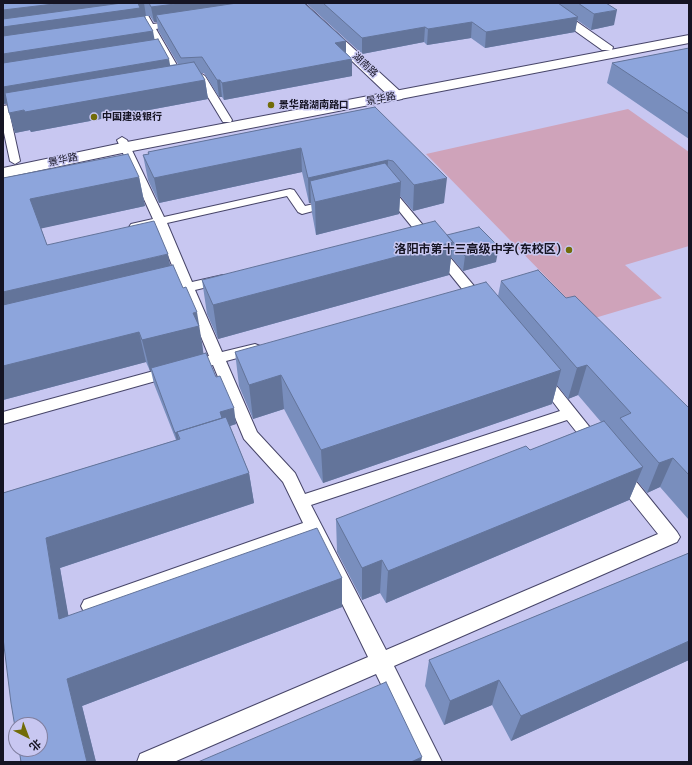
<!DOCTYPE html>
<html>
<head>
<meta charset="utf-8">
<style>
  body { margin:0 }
  #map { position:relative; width:692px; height:765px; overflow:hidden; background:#c8c7f1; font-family:Merriweather,"Noto Sans SC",serif }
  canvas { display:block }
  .frame { position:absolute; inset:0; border:4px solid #151423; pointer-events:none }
  .north { position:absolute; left:8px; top:717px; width:40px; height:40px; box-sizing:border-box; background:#c8c7f1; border:1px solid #807f9f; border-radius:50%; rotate:138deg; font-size:11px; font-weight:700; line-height:16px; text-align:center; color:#151423 }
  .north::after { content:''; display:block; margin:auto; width:14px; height:18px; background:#716c08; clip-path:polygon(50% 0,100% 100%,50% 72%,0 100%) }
</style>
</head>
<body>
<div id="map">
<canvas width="692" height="765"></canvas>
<div class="frame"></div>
<div class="north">北</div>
</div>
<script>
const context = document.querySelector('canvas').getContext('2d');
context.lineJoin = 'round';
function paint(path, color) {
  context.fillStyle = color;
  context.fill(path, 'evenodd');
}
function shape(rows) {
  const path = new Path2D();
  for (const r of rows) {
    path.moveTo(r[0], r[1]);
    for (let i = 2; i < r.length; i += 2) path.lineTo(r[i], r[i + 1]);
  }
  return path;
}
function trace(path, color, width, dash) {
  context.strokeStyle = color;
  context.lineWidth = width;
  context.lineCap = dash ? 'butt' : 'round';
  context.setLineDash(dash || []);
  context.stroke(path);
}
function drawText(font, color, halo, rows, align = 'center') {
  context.font = font + ' Merriweather,"Noto Sans SC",serif';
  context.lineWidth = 3;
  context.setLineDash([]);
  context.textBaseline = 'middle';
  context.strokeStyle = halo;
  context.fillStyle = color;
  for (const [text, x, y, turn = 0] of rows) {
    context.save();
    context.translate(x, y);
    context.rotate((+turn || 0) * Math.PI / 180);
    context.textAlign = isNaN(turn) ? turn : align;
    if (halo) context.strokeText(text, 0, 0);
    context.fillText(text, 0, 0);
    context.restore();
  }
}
const green = shape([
  [628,109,689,152,689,246,625,265,662,298,588,320,426,154]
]);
const service = shape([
  [133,3,141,3,153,24,177,21,181,23,177,25,156,29,185,79,183,81,177,81,148,30,132,33,128,30,129,28,146,25,133,3],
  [200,73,205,76,232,120,231,122,223,122,197,79,191,81,186,78,188,76,200,73],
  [28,102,33,105,31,107,9,111,20,161,15,164,10,161,3,128,3,106,28,102],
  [122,137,127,140,164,217,290,189,294,190,305,206,331,200,335,201,337,203,335,205,302,214,298,212,287,196,167,223,192,282,223,275,228,276,230,279,228,282,195,290,222,352,255,344,260,346,262,349,260,352,226,361,257,432,295,473,305,494,560,411,535,378,537,374,542,373,547,374,604,445,602,449,596,451,590,449,567,420,311,505,386,650,658,534,614,479,612,474,614,469,620,467,626,469,677,532,680,537,677,542,394,666,442,762,419,762,376,674,174,762,137,762,140,754,368,657,309,536,91,615,84,612,81,606,84,600,303,523,283,482,244,439,213,365,208,366,203,365,201,361,203,357,209,356,183,293,178,294,173,293,171,290,173,287,180,285,156,226,135,231,131,230,129,227,131,224,153,219,117,140,122,137],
  [387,186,391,187,485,299,487,302,485,305,480,306,475,305,383,191,381,189,383,187,387,186],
  [172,366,177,367,179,371,177,375,3,424,3,412,172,366]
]);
const minor = shape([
  [291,3,304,3,402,93,404,96,402,99,397,100,392,99,291,3],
  [536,3,550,3,613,47,612,50,602,50,536,3]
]);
const secondary = shape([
  [689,35,689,43,127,152,3,178,3,168,127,142,689,35]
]);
const wall = shape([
  [3,3,304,3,346,41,346,53,352,59,352,76,224,100,222,97,219,97,204,73,201,73,205,80,208,99,31,132,30,130,15,133,7,104,3,104],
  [145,16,150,16,154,22,157,22,158,30,178,64,170,65,154,39],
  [306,3,606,3,614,25,591,30,577,20,575,32,485,48,471,38,427,45,424,42,362,54],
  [689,48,689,139,607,83,612,63],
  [375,107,444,203,413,211,400,196,399,214,316,235,312,213,311,203,309,203,302,172,159,203,148,180,143,155,148,154,148,152],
  [139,177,145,206,41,228,47,245,170,266,202,343,203,354,236,424,230,426,249,473,254,503,60,568,68,616,342,578,342,607,82,706,96,762,21,762,3,493,176,440,154,384,151,371,150,371,146,362,3,400,3,178],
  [447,236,496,262,463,271,451,257,449,275,218,339,207,314,202,280],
  [501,281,566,298,689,408,689,520,660,487,647,493,637,481,629,500,386,603,380,593,362,600,337,552,336,519,530,450,601,422,578,395,568,399,557,385,552,404,323,483,284,409,253,419,239,386,235,352,498,296],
  [689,553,689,660,511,741,492,705,444,725,425,686,429,660]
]);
const shadedWall = shape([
  [62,3,144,3,146,16,142,18,3,44,3,10],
  [183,3,279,3,156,15,157,22,154,22,151,7],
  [617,10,614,25,591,30,594,14],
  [578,17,575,32,485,48,486,32],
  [472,22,471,38,427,45,428,29],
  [425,27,424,42,362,54,362,38],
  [153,31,156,47,3,71,3,54],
  [346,41,346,57,335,43],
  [169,59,172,76,3,104,3,87],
  [352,59,352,76,224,100,222,83],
  [205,80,208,99,31,132,30,130,15,133,9,113],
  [217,80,220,80,222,97,219,97],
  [301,148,302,172,159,203,154,178],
  [388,160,387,185,310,181,311,203,309,203,308,178],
  [139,177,145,206,39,229,30,199],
  [447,178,444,203,413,211,414,185],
  [401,182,399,214,316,235,315,202],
  [453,242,449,275,218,339,213,305],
  [499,247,496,262,463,271,465,256],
  [168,254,174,285,3,325,3,292],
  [197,312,202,343,204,357,151,368,151,371,150,371,142,340,193,313],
  [139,332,146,362,3,400,3,366],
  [587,365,578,395,568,399,577,368],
  [561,370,552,404,323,483,321,450],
  [281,375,284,409,253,419,249,385],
  [234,408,236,424,224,428,220,412],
  [177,432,181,448,179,449,175,433],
  [673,458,660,487,647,493,659,463],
  [643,467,629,500,386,603,388,571],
  [249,473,254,503,60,568,74,647,59,619,46,538],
  [382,560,380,593,362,600,362,568],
  [342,578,342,607,82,706,96,762,87,762,67,679],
  [689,641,689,660,511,741,521,716],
  [499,680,492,705,444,725,450,701],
  [422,757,421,762,411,762]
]);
const building = shape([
  [3,3,62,3,3,10,3,3],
  [122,3,138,3,140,8,3,27,3,19,122,3],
  [149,3,183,3,151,7,149,3],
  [237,3,304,3,346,41,335,43,352,59,222,83,220,80,217,80,202,57,181,58,156,15,237,3],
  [323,3,558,3,578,17,486,32,472,22,428,29,425,27,362,38,323,3],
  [578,3,606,3,617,10,594,14,578,3],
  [144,16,153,31,3,54,3,36,144,16],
  [158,39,169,59,3,87,3,63,158,39],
  [689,48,689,114,612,63,689,48],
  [194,62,205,80,25,112,24,110,9,113,5,93,194,62],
  [375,107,447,178,414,185,393,161,388,160,308,178,301,148,154,178,143,155,149,154,148,152,375,107],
  [128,154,139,177,30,199,47,245,154,221,168,254,3,292,3,178,128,154],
  [385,163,401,182,315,202,310,181,385,163],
  [435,221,453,242,213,305,202,280,435,221],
  [479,227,499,247,465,256,447,235,479,227],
  [173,265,183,288,186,287,197,312,193,313,199,326,142,340,139,332,3,366,3,305,173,265],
  [538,270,566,298,575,296,689,408,689,475,673,458,659,463,620,418,631,413,587,365,577,368,501,281,538,270],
  [486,282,561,370,321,450,281,375,249,385,235,352,486,282],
  [206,353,216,377,220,376,234,408,220,412,222,418,177,432,175,433,151,368,206,353],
  [226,417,249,473,46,538,59,619,317,528,342,578,67,679,87,762,21,762,19,749,40,749,40,725,16,725,16,733,11,703,3,638,3,493,180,439,177,432,226,417],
  [604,421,643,467,388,571,382,560,362,568,336,519,526,446,530,450,604,421],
  [689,553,689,641,521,716,499,680,450,701,429,660,689,553],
  [386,682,422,757,411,762,198,762,386,682]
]);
const markers = [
  [271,105,4,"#716c08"],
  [94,117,4,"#716c08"],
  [569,250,4,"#716c08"]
];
const farStreetnames = [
  ["湖南路",365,65,43],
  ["景华路",381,99,-11],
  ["景华路",63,160,-12]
];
const farPoinames = [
  ["景华路湖南路口",279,105],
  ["中国建设银行",102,117]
];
const poiNames = [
  ["洛阳市第十三高级中学(东校区)",561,250]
];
paint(green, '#cfa3ba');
trace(service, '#474569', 2);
trace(minor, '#474569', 2);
trace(secondary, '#474569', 2);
paint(service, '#fff');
paint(minor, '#fff');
paint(secondary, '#fff');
paint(wall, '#798ebd');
paint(shadedWall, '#63749a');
paint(building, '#8da5dc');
trace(building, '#63749a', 1);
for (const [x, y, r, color] of markers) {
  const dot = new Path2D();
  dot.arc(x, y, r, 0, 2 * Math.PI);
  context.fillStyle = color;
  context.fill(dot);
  trace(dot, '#c8c7f1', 1.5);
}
drawText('10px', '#151423', '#c8c7f1', farStreetnames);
drawText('bold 10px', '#151423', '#c8c7f1', farPoinames, 'left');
drawText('bold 12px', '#151423', '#c8c7f1', poiNames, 'right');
</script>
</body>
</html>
